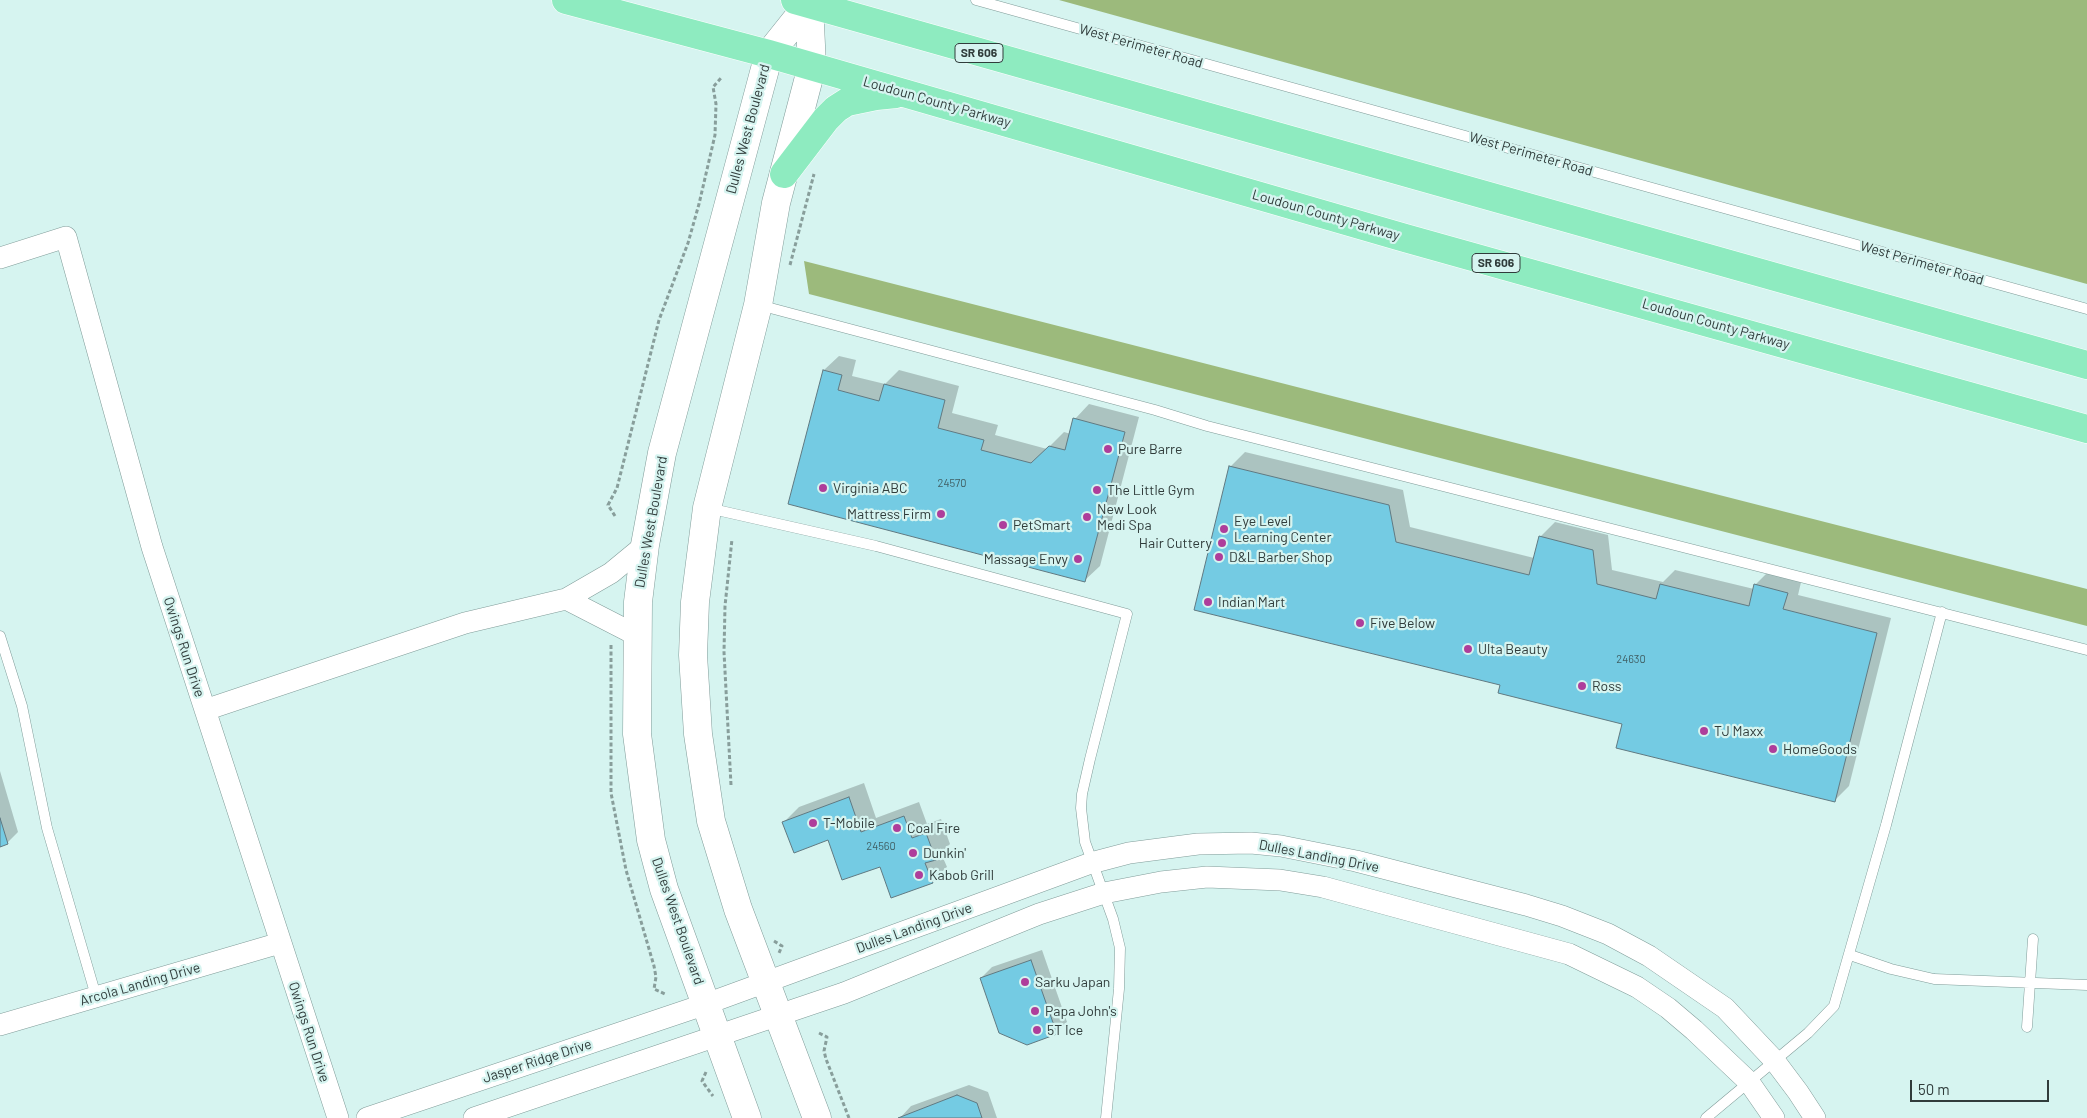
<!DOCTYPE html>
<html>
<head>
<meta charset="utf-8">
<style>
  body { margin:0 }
  #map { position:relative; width:2087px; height:1118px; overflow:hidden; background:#d6f4f0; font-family:Barlow,sans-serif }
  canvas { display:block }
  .scale { position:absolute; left:1910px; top:1080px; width:139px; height:22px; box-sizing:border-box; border:2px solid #303c3b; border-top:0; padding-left:6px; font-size:15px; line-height:18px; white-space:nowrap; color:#303c3b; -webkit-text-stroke:4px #d6f4f0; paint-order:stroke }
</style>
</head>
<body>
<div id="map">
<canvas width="2087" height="1118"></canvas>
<div class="scale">50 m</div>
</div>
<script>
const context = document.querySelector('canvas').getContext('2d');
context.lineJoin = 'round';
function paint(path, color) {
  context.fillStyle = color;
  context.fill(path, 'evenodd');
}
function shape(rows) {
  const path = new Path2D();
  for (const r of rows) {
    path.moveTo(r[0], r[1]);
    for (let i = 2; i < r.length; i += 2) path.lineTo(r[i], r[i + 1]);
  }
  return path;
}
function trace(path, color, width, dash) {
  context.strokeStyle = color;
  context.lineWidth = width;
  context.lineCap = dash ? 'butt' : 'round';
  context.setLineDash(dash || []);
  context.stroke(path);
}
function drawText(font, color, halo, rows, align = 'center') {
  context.font = font + ' Barlow,sans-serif';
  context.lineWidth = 4.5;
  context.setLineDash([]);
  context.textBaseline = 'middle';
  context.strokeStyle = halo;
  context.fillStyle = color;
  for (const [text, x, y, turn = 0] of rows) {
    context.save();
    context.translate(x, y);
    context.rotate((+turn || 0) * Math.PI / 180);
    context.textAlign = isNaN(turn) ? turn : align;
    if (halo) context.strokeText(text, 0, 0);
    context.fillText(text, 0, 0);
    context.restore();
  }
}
const forest = shape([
  [1059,0,2087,0,2087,284],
  [804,261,2087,589,2087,626,809,294]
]);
const shadow = shape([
  [839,356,856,360,852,376,885,384,899,370,959,386,952,413,998,425,995,435,1047,449,1064,432,1071,434,1075,419,1089,404,1139,417,1100,566,1085,580,789,503,824,370],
  [1245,452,1403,490,1410,527,1534,558,1540,537,1555,522,1608,535,1612,570,1663,582,1675,570,1754,589,1755,585,1770,570,1802,578,1798,595,1891,618,1849,786,1834,801,1624,723,1501,684,1230,467],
  [0,771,18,832,7,843,0,846],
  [864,783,876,818,919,802,927,824,941,819,950,844,941,853,947,867,932,882,880,865,828,838,784,822,799,807],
  [1042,950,1067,1022,1056,1033,981,978,992,967],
  [969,1085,988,1092,997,1118,900,1118,911,1106]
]);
const building = shape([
  [823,370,842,375,838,390,879,401,884,384,945,400,938,428,984,440,981,450,1031,463,1049,446,1065,450,1073,418,1125,432,1085,582,788,504,823,370],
  [1229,466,1389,505,1396,542,1529,575,1539,536,1593,550,1597,584,1656,599,1660,584,1749,606,1754,584,1788,593,1783,609,1877,633,1835,802,1616,748,1622,724,1498,693,1500,685,1194,610,1229,466],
  [849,797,861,832,904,816,912,838,926,833,936,860,925,863,933,883,891,898,880,867,842,880,828,840,794,853,782,822,849,797],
  [0,818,8,844,0,847,0,818],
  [1031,960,1057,1034,1027,1045,999,1033,980,978,1031,960],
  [957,1095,977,1103,982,1118,898,1118,957,1095]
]);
const path = shape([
  [790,265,814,174],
  [615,516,608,505,617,488,659,320,688,243,699,204,715,135,716,104,713,87,722,77],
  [611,645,611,793,626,870,654,966,656,977,654,989,665,994],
  [731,785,724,652,725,606,732,539],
  [774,941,782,946,779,953],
  [819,1033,827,1037,824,1051,826,1059,849,1118],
  [706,1072,702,1081,713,1096]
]);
const lane = shape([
  [976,0,2087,309],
  [759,305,1155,410,1207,426,2087,650],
  [708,508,876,546,1127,614,1090,759,1082,794,1081,808,1085,842,1113,919,1120,948,1119,989,1106,1118],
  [0,636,22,706,47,828,96,996],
  [1850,955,1891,969,1934,979,2087,985],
  [2027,1027,2033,939],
  [1706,1118,1808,1033,1834,1006,1886,825,1942,612]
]);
const street = shape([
  [0,258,66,237,152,547,338,1118],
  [566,599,638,636],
  [205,710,465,623,566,599,611,573,645,545],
  [0,1025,280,943],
  [367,1118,706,1004,1091,863,1129,853,1198,844,1251,843,1281,846,1356,861,1526,905,1562,916,1608,934,1649,956,1725,1008,1774,1060,1798,1092,1815,1118],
  [474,1118,844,993,1039,914,1104,893,1161,882,1207,877,1280,880,1323,887,1569,954,1637,987,1668,1008,1694,1030,1749,1082,1774,1118]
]);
const secondary = shape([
  [809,4,812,66,776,203,758,305,707,508,695,602,693,655,698,734,711,821,738,909,817,1118],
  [747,1118,664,889,651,840,637,734,638,602,645,545,662,453,769,54,809,4]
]);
const primary = shape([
  [566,0,769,54,1405,238,2087,429],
  [795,0,2087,365],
  [784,174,826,119,836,109,847,102,876,96,896,94]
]);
const markers = [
  [1108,449,5,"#ae3e9b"],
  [823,488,5,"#ae3e9b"],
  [1097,490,5,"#ae3e9b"],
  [941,514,5,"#ae3e9b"],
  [1087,517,5,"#ae3e9b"],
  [1003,525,5,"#ae3e9b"],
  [1224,529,5,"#ae3e9b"],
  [1222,543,5,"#ae3e9b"],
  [1219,557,5,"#ae3e9b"],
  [1078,559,5,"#ae3e9b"],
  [1208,602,5,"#ae3e9b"],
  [1360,623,5,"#ae3e9b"],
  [1468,649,5,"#ae3e9b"],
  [1582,686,5,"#ae3e9b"],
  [1704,731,5,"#ae3e9b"],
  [1773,749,5,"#ae3e9b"],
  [813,823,5,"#ae3e9b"],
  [897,828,5,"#ae3e9b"],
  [913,853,5,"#ae3e9b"],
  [919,875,5,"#ae3e9b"],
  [1025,982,5,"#ae3e9b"],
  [1035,1011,5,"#ae3e9b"],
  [1037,1030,5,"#ae3e9b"]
];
const numberNames = [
  ["24570",952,483],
  ["24630",1631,659],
  ["24560",881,846]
];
const shields = [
  [979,53,48],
  [1496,263,48]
];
const shieldNames = [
  ["SR 606",979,53],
  ["SR 606",1496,263]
];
const streetNames = [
  ["West Perimeter Road",1141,46,16],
  ["Loudoun County Parkway",937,102,16],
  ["Dulles West Boulevard",748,129,-75],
  ["West Perimeter Road",1531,154,16],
  ["Loudoun County Parkway",1326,215,16],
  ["West Perimeter Road",1922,263,16],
  ["Loudoun County Parkway",1716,324,16],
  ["Dulles West Boulevard",651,522,-80],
  ["Owings Run Drive",184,647,72],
  ["Dulles Landing Drive",1319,856,11],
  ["Dulles West Boulevard",678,921,71],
  ["Dulles Landing Drive",914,928,-20],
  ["Arcola Landing Drive",140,984,-16],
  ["Owings Run Drive",309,1032,72],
  ["Jasper Ridge Drive",537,1061,-18]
];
const poiNames = [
  ["Pure Barre",1118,449],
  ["Virginia ABC",833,488],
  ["The Little Gym",1107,490],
  ["New Look",1097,509],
  ["Medi Spa",1097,525],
  ["Mattress Firm",931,514,"right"],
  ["Eye Level",1234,521],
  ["Learning Center",1234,537],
  ["PetSmart",1013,525],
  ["Hair Cuttery",1212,543,"right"],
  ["D&L Barber Shop",1229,557],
  ["Massage Envy",1068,559,"right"],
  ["Indian Mart",1218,602],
  ["Five Below",1370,623],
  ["Ulta Beauty",1478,649],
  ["Ross",1592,686],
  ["TJ Maxx",1714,731],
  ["HomeGoods",1783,749],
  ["T-Mobile",823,823],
  ["Coal Fire",907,828],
  ["Dunkin'",923,853],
  ["Kabob Grill",929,875],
  ["Sarku Japan",1035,982],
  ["Papa John's",1045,1011],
  ["5T Ice",1047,1030]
];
paint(forest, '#9cba7c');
paint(shadow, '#0003');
paint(building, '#74cbe3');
trace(building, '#607981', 1);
trace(lane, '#809c99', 11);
trace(street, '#809c99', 22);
trace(secondary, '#809c99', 29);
trace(primary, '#fff', 29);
trace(path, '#889e9b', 3, [4, 2.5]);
trace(lane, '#fff', 10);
trace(street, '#fff', 21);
trace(secondary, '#fff', 28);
trace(primary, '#8eebc0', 28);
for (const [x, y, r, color] of markers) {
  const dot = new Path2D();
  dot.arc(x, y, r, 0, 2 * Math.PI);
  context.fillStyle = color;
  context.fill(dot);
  trace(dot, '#d6f4f0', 2);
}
drawText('11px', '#416065', null, numberNames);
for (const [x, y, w] of shields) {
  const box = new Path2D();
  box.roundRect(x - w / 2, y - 9.5, w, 19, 4);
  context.fillStyle = '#d6f4f0';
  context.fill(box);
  trace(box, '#303c3b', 1);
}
drawText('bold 12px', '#303c3b', null, shieldNames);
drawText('14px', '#303c3b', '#d6f4f0', streetNames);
drawText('14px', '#303c3b', '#d6f4f0', poiNames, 'left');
</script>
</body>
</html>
